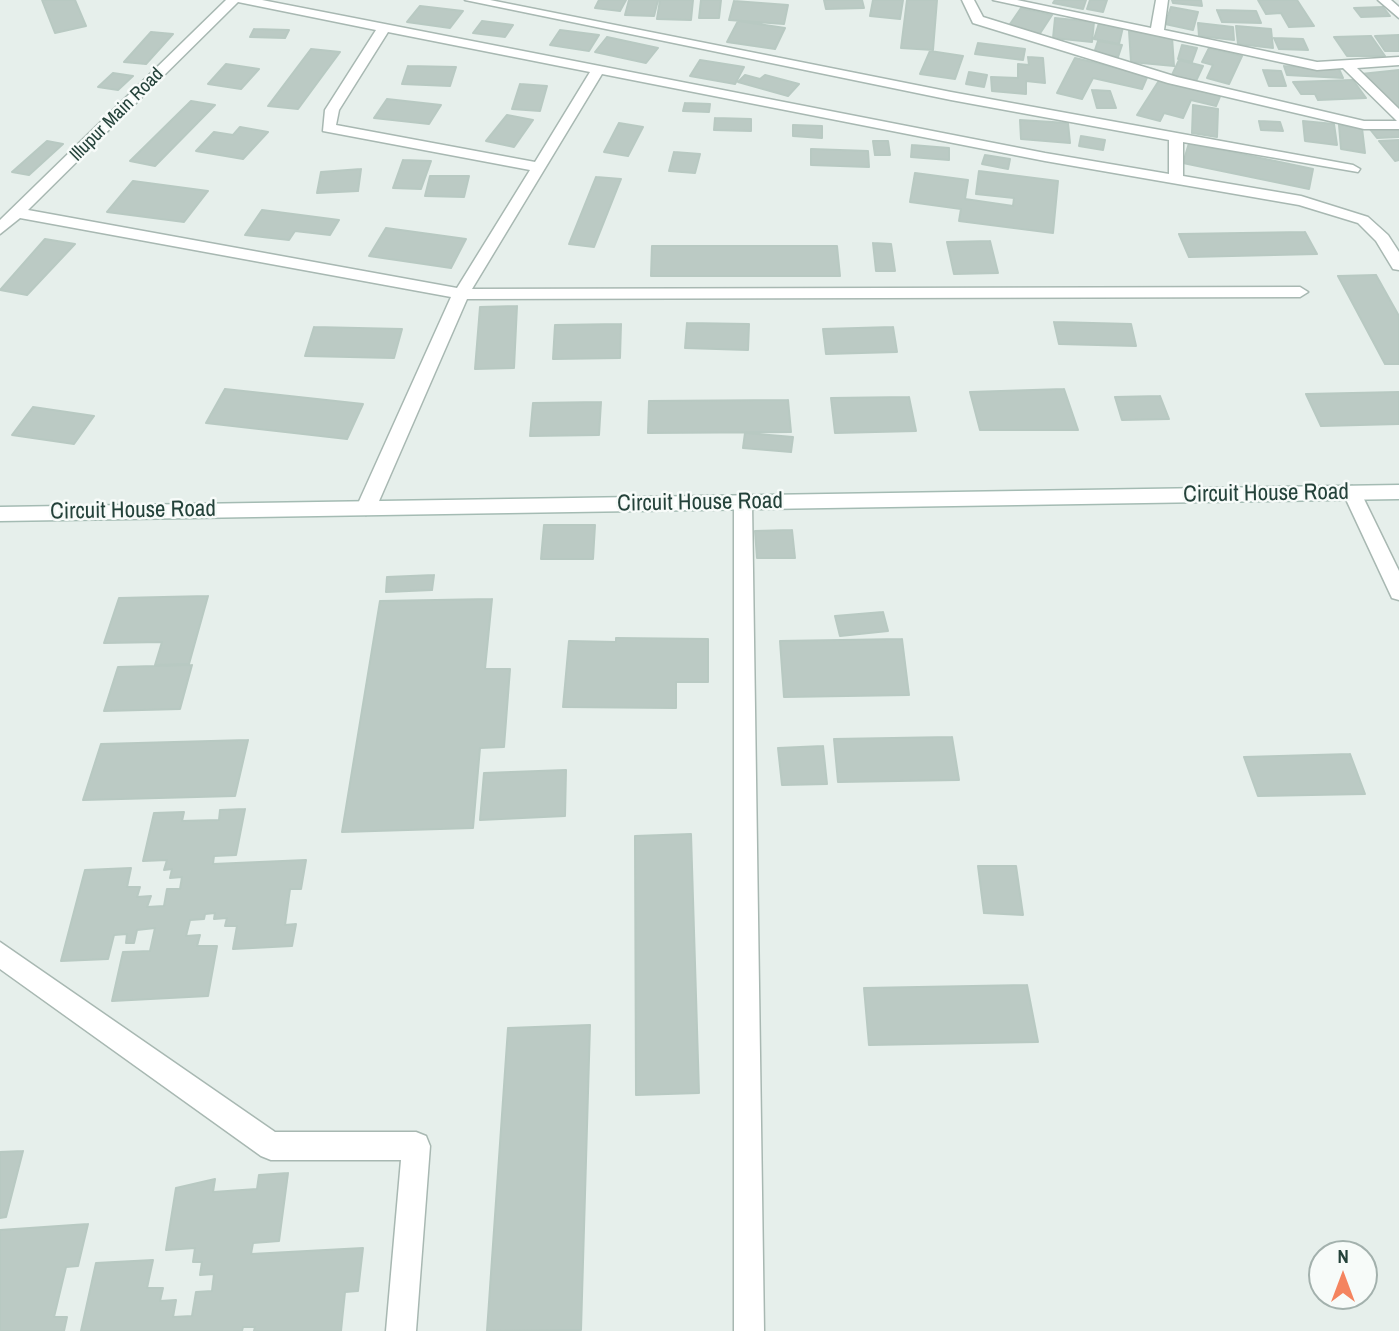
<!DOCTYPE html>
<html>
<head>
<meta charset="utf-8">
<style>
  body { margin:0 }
  #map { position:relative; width:1399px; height:1331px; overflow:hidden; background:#e6efeb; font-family:"Archivo Narrow",sans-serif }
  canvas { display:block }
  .north { position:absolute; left:1308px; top:1240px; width:70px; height:70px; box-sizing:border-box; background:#f7fbf9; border:2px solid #a3b1ad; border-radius:50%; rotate:0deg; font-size:19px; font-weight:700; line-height:28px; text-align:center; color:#24423a }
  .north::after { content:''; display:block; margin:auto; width:24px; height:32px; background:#f4845f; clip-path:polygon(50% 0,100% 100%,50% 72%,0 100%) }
</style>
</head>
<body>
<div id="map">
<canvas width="1399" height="1331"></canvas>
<div class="north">N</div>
</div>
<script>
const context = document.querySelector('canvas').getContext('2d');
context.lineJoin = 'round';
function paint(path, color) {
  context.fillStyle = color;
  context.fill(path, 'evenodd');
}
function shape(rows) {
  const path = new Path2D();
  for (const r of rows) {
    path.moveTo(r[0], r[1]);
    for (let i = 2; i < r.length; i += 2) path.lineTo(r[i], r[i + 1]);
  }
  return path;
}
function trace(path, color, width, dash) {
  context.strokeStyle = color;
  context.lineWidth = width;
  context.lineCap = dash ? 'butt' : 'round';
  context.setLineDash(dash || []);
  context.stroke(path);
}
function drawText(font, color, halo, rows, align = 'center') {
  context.font = font + ' "Archivo Narrow",sans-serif';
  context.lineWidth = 5;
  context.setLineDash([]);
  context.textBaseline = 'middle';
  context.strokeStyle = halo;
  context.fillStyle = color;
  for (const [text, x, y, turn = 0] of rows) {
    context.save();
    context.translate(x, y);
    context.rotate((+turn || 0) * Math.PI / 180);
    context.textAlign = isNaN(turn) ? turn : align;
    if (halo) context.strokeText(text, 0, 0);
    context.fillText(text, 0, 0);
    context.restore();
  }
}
const building = shape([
  [42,0,75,0,86,26,55,33,42,0],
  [599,0,626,0,620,11,595,8,599,0],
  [629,0,658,0,654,16,625,15,629,0],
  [660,0,693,0,691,20,657,19,660,0],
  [701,0,721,0,719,18,699,18,701,0],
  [824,0,862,0,864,8,826,9,824,0],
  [873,0,903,0,900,19,870,16,873,0],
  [907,0,937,0,933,50,901,48,907,0],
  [1055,0,1086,0,1083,9,1053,3,1055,0],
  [1090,0,1107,0,1103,12,1087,9,1090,0],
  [1172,0,1201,0,1202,6,1173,3,1172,0],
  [1258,0,1297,0,1314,26,1289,27,1281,13,1266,14,1258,0],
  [734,1,788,5,784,24,729,20,734,1],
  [420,6,463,11,450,28,407,22,420,6],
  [1171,7,1198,12,1193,30,1165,24,1171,7],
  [1383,7,1390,16,1361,17,1354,8,1383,7],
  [1021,8,1052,15,1039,35,1008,27,1021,8],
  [1217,10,1256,11,1261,23,1222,22,1217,10],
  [1055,18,1094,22,1092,42,1053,38,1055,18],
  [482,21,513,25,505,37,473,33,482,21],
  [738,21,785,28,775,49,727,42,738,21],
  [1099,23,1123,27,1119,44,1094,39,1099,23],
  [1198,23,1233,27,1234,40,1199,36,1198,23],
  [1236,26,1271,29,1273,48,1238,44,1236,26],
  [254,29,289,30,285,38,250,37,254,29],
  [560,30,599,35,589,51,550,45,560,30],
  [1129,31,1172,37,1174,66,1131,62,1129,31],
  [151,32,173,34,146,64,124,62,151,32],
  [1399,35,1399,51,1385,51,1375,36,1399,35],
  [1371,36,1385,56,1347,56,1334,37,1371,36],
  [607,37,658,48,646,63,595,52,607,37],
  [1274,38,1303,39,1308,50,1279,49,1274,38],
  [1098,41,1122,45,1118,57,1094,53,1098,41],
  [978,43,1025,49,1023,60,975,54,978,43],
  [1182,45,1197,48,1192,62,1178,59,1182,45],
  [1209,48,1242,56,1229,84,1207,78,1213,65,1202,62,1209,48],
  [311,49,340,52,298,109,268,106,311,49],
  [930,51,963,56,955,79,920,74,930,51],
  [1028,57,1043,58,1045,83,1026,81,1026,94,992,91,991,77,1018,78,1018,64,1029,65,1028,57],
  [1075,58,1148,75,1142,89,1093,78,1082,99,1057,93,1075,58],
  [700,60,744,67,735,84,690,76,700,60],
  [1179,60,1203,66,1196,81,1172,75,1179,60],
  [226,64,259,69,241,89,208,84,226,64],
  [408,66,456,67,450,86,402,84,408,66],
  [1284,66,1339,69,1343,78,1287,75,1284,66],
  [1263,70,1281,71,1286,86,1269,86,1263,70],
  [1399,70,1399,113,1361,74,1399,70],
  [969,72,987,75,984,87,966,84,969,72],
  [113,73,133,76,118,90,98,87,113,73],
  [745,75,760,79,765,75,799,84,788,96,738,82,745,75],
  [1160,79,1221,94,1216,106,1191,100,1183,118,1164,113,1160,121,1137,115,1160,79],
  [1353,80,1366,98,1318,100,1315,94,1301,94,1293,82,1353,80],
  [520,84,547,86,540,111,512,109,520,84],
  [1092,90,1110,91,1116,108,1097,108,1092,90],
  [387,99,441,105,429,124,374,118,387,99],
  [191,101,215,105,155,166,130,161,191,101],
  [685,103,710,104,709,112,683,111,685,103],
  [1193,105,1218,109,1217,137,1192,133,1193,105],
  [507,115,533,120,514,147,486,141,507,115],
  [715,118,751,119,751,131,714,130,715,118],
  [1020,120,1068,123,1070,143,1021,139,1020,120],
  [1259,121,1280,122,1283,131,1261,130,1259,121],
  [1303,121,1334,124,1337,145,1305,141,1303,121],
  [619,123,643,127,628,156,604,152,619,123],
  [793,125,822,126,822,138,793,136,793,125],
  [1339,125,1362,128,1365,153,1341,149,1339,125],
  [240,127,268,132,243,159,196,151,214,132,233,135,240,127],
  [1369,128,1399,129,1399,137,1377,138,1369,128],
  [1081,136,1105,140,1103,150,1079,146,1081,136],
  [1399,140,1399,160,1395,161,1379,141,1399,140],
  [47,141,63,144,29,175,12,172,47,141],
  [873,141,888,141,890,155,875,155,873,141],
  [1189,143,1313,169,1309,189,1183,163,1189,143],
  [912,145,949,148,949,160,911,157,912,145],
  [811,149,868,151,869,167,811,165,811,149],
  [674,152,700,154,695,173,669,171,674,152],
  [985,155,1010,159,1008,169,982,164,985,155],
  [403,160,431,161,421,189,393,188,403,160],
  [361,169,358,191,317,193,321,172,361,169],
  [979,171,1058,181,1053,233,959,221,961,209,910,202,915,173,968,180,965,199,1013,206,1014,198,976,194,979,171],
  [430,176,469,176,464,197,425,196,430,176],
  [596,177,621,179,594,247,569,244,596,177],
  [133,181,208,191,184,222,107,212,133,181],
  [262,210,339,220,330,235,295,231,289,240,245,235,262,210],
  [386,228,466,239,451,268,369,256,386,228],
  [1305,232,1317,254,1189,257,1179,234,1305,232],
  [45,239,75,244,27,295,0,290,45,239],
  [990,241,998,273,954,274,947,242,990,241],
  [873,243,891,244,895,271,876,271,873,243],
  [652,246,837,246,840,276,651,276,652,246],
  [1376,275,1399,316,1399,364,1385,364,1338,276,1376,275],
  [517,306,514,368,475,369,480,307,517,306],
  [1054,322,1131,324,1136,346,1059,344,1054,322],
  [687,323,749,324,748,350,685,348,687,323],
  [621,324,620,358,553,359,555,325,621,324],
  [314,327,402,329,394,358,305,356,314,327],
  [893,327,897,352,826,354,823,329,893,327],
  [225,389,363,404,347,439,206,423,225,389],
  [1064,389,1078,430,980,430,970,392,1064,389],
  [1399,392,1399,424,1321,426,1306,394,1399,392],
  [1160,396,1169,419,1122,420,1115,397,1160,396],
  [909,397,916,431,835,433,831,398,909,397],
  [788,400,791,432,648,433,649,401,788,400],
  [601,402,599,435,530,436,533,403,601,402],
  [33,407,94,416,74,444,12,435,33,407],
  [745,433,793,437,791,452,743,448,745,433],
  [544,525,595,525,593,559,541,559,544,525],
  [792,530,795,558,757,558,755,531,792,530],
  [434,575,432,590,386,592,387,577,434,575],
  [208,596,189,664,155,665,162,642,104,643,119,598,208,596],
  [492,599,485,669,510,669,504,747,480,748,473,828,342,832,380,601,492,599],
  [883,612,888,631,840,636,835,616,883,612],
  [616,638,708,639,708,682,676,682,676,708,563,707,569,641,616,642,616,638],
  [902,639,909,695,784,697,780,641,902,639],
  [192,665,180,709,104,711,118,667,192,665],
  [952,737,959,780,838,782,834,739,952,737],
  [248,740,235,796,83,800,101,744,248,740],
  [823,746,827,784,782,785,778,748,823,746],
  [1350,754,1365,794,1258,796,1244,757,1350,754],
  [566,770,565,816,480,820,484,773,566,770],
  [245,809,236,855,214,856,213,864,306,860,301,889,290,889,285,925,296,924,292,946,233,949,237,926,225,926,227,918,214,919,215,913,205,914,204,919,190,920,186,936,200,935,197,946,217,946,208,996,112,1001,123,952,150,951,155,928,137,930,134,943,126,943,127,934,114,935,108,959,61,961,85,870,131,868,127,887,140,887,137,897,151,896,147,907,164,906,167,889,180,889,182,877,170,878,172,869,164,870,167,860,143,861,154,813,184,812,182,821,219,820,220,810,245,809],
  [691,834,699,1093,636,1095,635,836,691,834],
  [978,866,1016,866,1023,915,984,913,978,866],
  [1027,985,1038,1042,869,1045,864,988,1027,985],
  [590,1025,581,1330,487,1331,508,1028,590,1025],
  [23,1151,6,1217,0,1218,0,1152,23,1151],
  [288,1173,279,1241,253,1243,251,1254,363,1248,358,1291,345,1292,341,1331,254,1331,255,1327,243,1327,242,1331,81,1331,96,1263,153,1260,147,1288,163,1288,160,1301,176,1300,173,1317,192,1316,196,1292,212,1291,214,1274,200,1275,202,1262,193,1262,195,1248,166,1250,176,1188,215,1179,213,1192,257,1189,259,1175,288,1173],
  [88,1224,78,1266,66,1267,54,1317,67,1317,64,1331,0,1331,0,1230,88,1224]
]);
const street = shape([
  [226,0,262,0,1045,153,1169,174,1169,140,951,100,465,0,490,0,951,92,1353,165,1360,169,1358,172,1183,142,1183,176,1301,196,1368,217,1388,235,1399,252,1399,270,1393,269,1376,241,1358,223,1299,205,1045,161,602,74,472,289,1300,287,1308,292,1300,297,467,299,376,508,366,515,356,508,451,297,20,218,0,234,0,220,226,0],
  [238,2,376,30,325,110,323,131,530,170,457,288,28,210,238,2],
  [388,32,590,72,535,162,336,125,339,110,388,32],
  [962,0,974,0,983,17,1177,77,1364,121,1397,121,1343,68,1317,70,993,0,1017,0,1151,28,1156,0,1168,0,1164,30,1317,62,1399,57,1399,65,1357,68,1399,109,1399,129,1364,129,1168,83,973,23,962,0],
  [1378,0,1391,0,1399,7,1399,18,1378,0],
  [1352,486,1361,493,1399,571,1399,600,1392,598,1343,493,1352,486],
  [743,495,752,502,764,1331,734,1331,734,502,743,495],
  [0,942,275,1132,416,1132,426,1136,430,1146,416,1331,386,1331,401,1160,271,1160,261,1156,0,969,0,942]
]);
const secondary = shape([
  [1399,485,1399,499,0,521,0,507,1399,485]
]);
const farStreetnames = [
  ["Illupur Main Road",117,115,-45]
];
const streetNames = [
  ["Circuit House Road",1266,494,-1],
  ["Circuit House Road",700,503,-1],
  ["Circuit House Road",133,511,-1]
];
paint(building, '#bbcac4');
trace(building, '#b8c9c2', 2);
trace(street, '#a8b8b2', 3);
trace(secondary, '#a4bbb3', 3);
paint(street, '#fff');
paint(secondary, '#fff');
drawText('19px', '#24423a', '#f7fbf9', farStreetnames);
drawText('23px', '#24423a', '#f7fbf9', streetNames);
</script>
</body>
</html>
